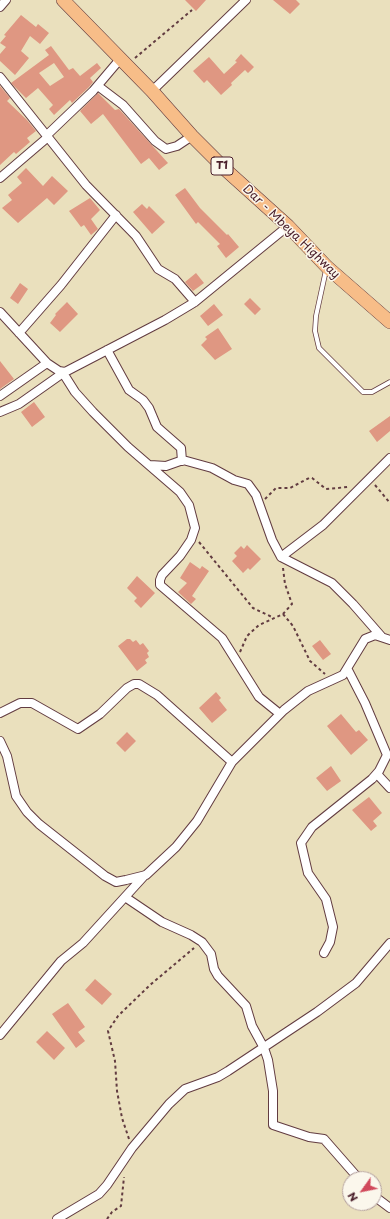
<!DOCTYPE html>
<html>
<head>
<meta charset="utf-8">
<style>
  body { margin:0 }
  #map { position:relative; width:390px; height:1219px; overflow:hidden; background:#eae0bd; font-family:"Playpen Sans",sans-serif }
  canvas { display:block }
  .north { position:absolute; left:342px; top:1171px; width:40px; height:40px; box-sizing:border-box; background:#fbf7ec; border:1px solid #b4a19f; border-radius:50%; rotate:237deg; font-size:11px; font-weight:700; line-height:16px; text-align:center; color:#4a1f2b }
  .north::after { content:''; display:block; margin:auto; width:14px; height:18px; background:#d1495b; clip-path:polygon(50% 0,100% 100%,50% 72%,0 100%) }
</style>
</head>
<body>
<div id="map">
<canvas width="390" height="1219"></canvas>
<div class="north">N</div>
</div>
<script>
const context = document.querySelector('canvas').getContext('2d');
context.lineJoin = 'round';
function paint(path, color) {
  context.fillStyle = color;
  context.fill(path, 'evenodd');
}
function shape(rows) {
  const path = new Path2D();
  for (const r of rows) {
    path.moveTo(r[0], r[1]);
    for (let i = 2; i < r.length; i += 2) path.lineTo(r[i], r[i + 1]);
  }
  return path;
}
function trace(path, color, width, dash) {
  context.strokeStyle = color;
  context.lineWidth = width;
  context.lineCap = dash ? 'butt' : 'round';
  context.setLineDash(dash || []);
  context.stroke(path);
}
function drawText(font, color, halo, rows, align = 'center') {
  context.font = font + ' "Playpen Sans",sans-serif';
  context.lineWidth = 3;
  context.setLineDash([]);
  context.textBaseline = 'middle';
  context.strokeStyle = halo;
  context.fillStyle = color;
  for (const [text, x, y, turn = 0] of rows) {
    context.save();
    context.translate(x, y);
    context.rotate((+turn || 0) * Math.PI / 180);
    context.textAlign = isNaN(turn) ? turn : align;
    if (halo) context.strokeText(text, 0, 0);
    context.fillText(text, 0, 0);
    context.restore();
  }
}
const building = shape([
  [185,0,206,0,196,11],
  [273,0,296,0,300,4,290,14],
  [21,15,36,27,38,24,49,33,40,44,30,36,21,51,29,58,15,75,0,61,0,54,6,47,0,43,6,36,4,35],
  [51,46,69,70,73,68,80,76,97,63,101,68,90,78,93,82,89,87,72,103,70,100,54,115,49,109,53,105,38,88,26,98,11,83,49,55,45,50],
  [54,63,64,77,50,86,39,73],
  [241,54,254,67,248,73,245,70,231,83,232,85,221,95,207,80,204,83,193,71,209,57,224,74,237,62,235,61],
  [0,86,10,98,7,101,27,120,36,131,27,138,30,142,16,154,14,152,0,165],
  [98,93,115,110,119,109,168,163,159,170,149,158,141,164,103,114,91,124,80,111],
  [26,168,43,186,52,176,68,191,54,205,47,198,18,223,2,208,12,200,8,195,22,183,17,177],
  [185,188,200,208,227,235,228,234,239,247,226,258,217,246,220,244,198,222,196,224,175,195],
  [90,198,100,210,91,219,98,229,91,235,84,225,81,227,69,211],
  [142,204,147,209,149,206,165,222,152,234,133,212],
  [196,273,204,283,193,291,185,282],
  [20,283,28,289,18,304,10,298],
  [250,298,261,309,255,315,244,304],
  [67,302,78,314,60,332,50,323,56,315,55,314],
  [214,304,223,315,208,326,200,316],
  [218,328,232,349,215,360,201,345,207,339,205,337],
  [0,361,14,379,0,389],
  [34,402,45,417,32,427,21,412],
  [390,416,390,431,377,442,369,431],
  [247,545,261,559,250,570,248,568,243,573,232,561,237,556,234,553,241,546,244,549],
  [190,562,200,569,202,566,209,571,192,596,196,599,191,604,178,592,187,583,180,578],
  [137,576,155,593,141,608,134,601,137,598,127,588],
  [127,639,130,639,133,642,136,640,140,645,143,643,149,651,147,653,149,657,145,660,147,663,137,671,118,646],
  [320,640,331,654,323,660,312,646],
  [216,692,221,698,219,700,227,710,212,723,199,708],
  [341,714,356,732,359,730,368,740,351,755,327,726],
  [127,732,136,741,125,752,116,743],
  [331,766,341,781,327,791,316,778],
  [369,797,382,813,373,821,377,826,371,831,352,810],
  [95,979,112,994,102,1005,85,990],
  [68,1003,85,1027,78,1032,85,1041,76,1048,52,1014],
  [47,1031,65,1048,54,1060,36,1042]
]);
const path = shape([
  [135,58,192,10],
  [375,485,390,503],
  [265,499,276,488,290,488,309,478,312,478,326,489,348,487],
  [199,542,253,608,274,618],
  [283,614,293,626,310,661,325,674],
  [240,652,247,636,259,625,283,614,292,604,285,584,283,568],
  [129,1139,122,1118,117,1091,115,1061,108,1031,118,1016,150,985,194,948],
  [107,1219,112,1212,121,1206,124,1177]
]);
const service = shape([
  [326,270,316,316,315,331,319,348,363,392,372,392,390,382]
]);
const minor = shape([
  [0,7,6,0],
  [0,77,86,185,136,236,158,269,175,279,195,302],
  [98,86,123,105,155,141,166,149,177,146,192,136],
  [152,91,246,0],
  [47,135,93,91,121,58],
  [0,178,48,137],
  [0,312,47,363,59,371,65,372,165,320,195,302,288,226],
  [19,333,61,285,116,215],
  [107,350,129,390,143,400,149,408,157,427,181,448,182,461],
  [0,396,47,363],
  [0,412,19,404,63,373,75,392,93,412,128,447,180,492,189,505,195,528,191,540,180,556,162,575,160,580,160,585,222,638,259,697,280,714],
  [150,465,166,466,183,460,212,468,234,480,248,484,256,495,272,540,281,557,332,583,353,604,381,636],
  [281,557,323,525,390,458],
  [0,713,20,703,32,703,78,729,100,714,127,688,134,684,139,684,157,695,232,762],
  [0,741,7,756,16,796,27,812,39,824,105,876,116,882,126,880,146,875,176,847,197,821,232,762,284,710,308,691,343,675,365,639,375,635,390,640],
  [377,774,390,788],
  [125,897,162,922,191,935,202,942,211,954,214,969,218,976,246,1006,252,1026,264,1048,268,1060,273,1091,273,1125,309,1137,324,1139,359,1179],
  [324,953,330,942,333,927,326,899,308,873,301,843,312,827,372,779,379,771,387,755,365,703,348,670],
  [0,1035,61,961,83,943,145,875],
  [374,1196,390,1208],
  [57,1219,99,1194,107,1185,132,1148,169,1104,185,1089,218,1077,228,1071,317,1012,356,983,390,943]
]);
const trunk = shape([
  [63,0,152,91,192,136,227,171,288,226,327,267,390,322]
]);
const shields = [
  [222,166,22]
];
const shieldNames = [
  ["T1",222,166]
];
const streetNames = [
  ["Dar - Mbeya Highway",291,232,44]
];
paint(building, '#df9782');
trace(service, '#623c41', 5.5);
trace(minor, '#623c41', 10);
trace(trunk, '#623c41', 14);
trace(path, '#623c41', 2, [3, 3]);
trace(service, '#fff', 4);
trace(minor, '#fff', 8);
trace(trunk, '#f7bd88', 13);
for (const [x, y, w] of shields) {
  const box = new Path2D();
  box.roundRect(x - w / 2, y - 9, w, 18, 3);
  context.fillStyle = '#fbf7ec';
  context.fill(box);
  trace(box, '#4a1f2b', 1);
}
drawText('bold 11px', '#4a1f2b', null, shieldNames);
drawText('12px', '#4a1f2b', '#fbf7ec', streetNames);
</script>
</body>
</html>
